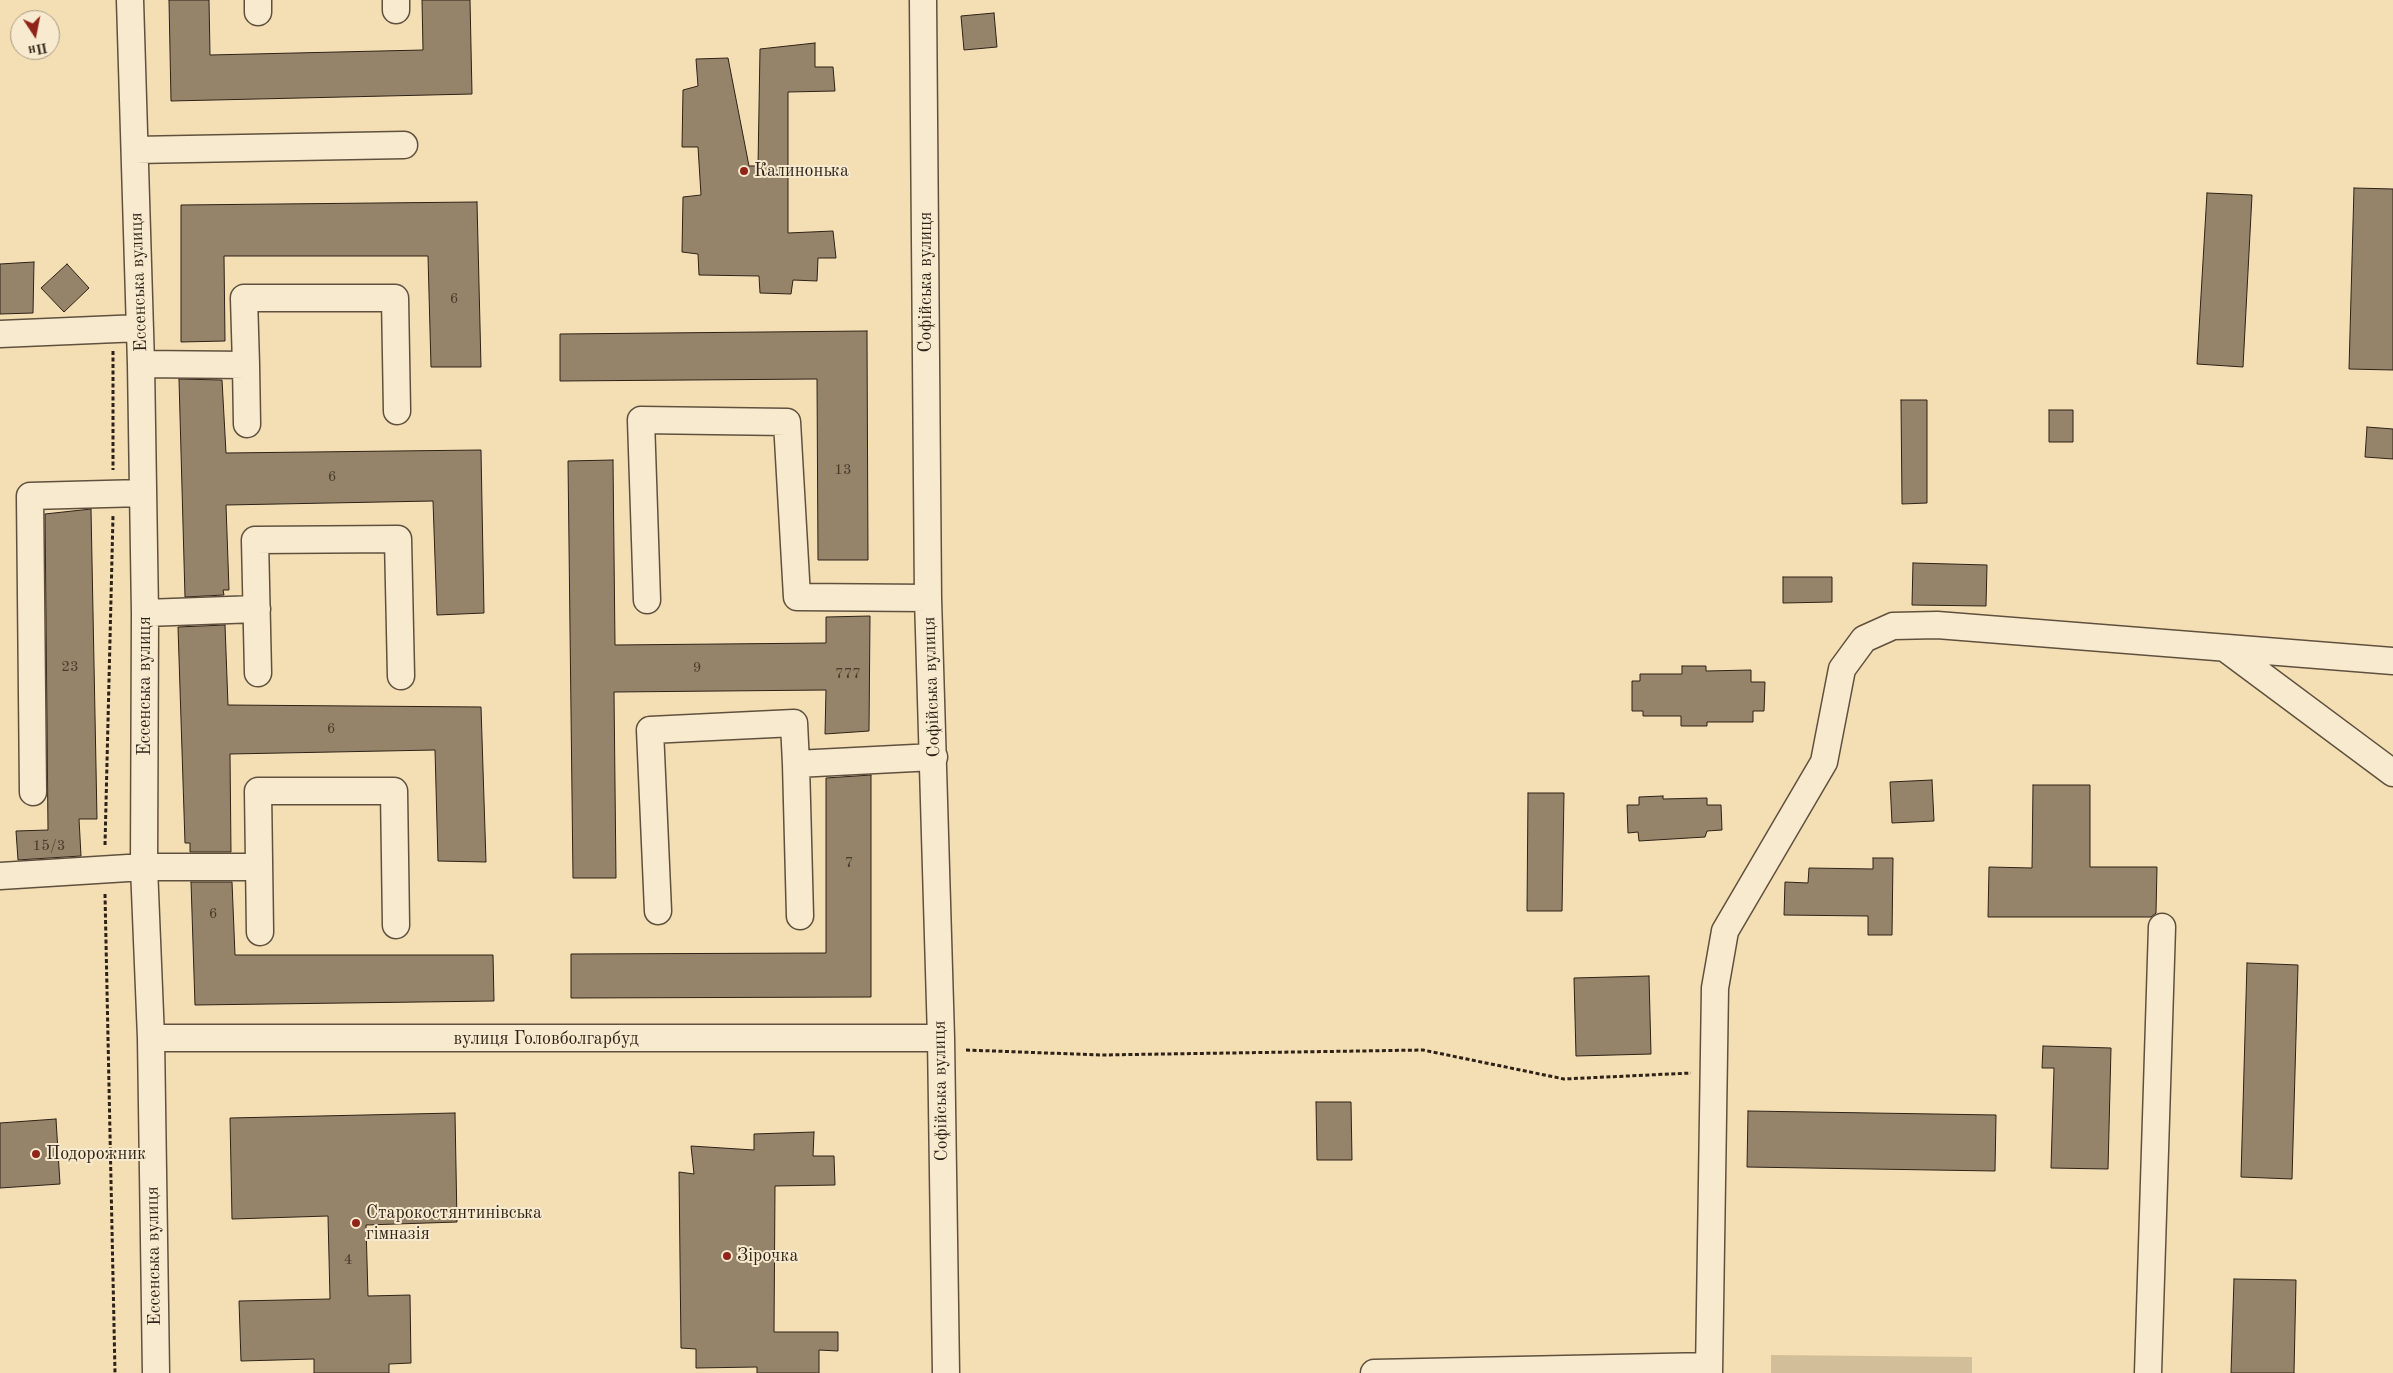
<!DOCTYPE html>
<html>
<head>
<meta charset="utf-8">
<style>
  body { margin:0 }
  #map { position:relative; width:2393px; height:1373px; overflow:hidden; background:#f4deb4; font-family:"Old Standard TT",serif }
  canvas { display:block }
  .north { position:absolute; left:10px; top:10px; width:50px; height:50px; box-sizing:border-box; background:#f8eace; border:1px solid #a79a85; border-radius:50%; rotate:169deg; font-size:14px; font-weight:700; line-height:20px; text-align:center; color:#2e2218 }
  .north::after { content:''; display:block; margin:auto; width:18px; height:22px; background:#8f2418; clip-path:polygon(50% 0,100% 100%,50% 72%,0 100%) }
</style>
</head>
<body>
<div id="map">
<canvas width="2393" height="1373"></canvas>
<div class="north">Пн</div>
</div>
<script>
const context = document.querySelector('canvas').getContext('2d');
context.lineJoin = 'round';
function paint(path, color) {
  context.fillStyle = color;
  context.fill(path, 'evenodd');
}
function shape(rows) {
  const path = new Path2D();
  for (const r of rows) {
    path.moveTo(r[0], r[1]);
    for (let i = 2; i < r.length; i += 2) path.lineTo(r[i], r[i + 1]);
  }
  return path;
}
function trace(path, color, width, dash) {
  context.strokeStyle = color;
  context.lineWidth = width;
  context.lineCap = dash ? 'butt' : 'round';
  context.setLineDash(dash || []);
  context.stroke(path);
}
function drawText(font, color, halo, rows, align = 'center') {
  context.font = font + ' "Old Standard TT",serif';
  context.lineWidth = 4;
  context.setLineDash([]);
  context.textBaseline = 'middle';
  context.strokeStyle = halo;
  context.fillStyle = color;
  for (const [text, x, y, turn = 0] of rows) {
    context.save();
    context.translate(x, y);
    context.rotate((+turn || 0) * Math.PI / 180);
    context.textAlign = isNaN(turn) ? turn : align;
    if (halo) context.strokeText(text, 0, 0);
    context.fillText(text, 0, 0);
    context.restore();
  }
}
const green = shape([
  [1771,1355,1972,1357,1972,1373,1771,1373]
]);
const building = shape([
  [169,0,209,0,210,55,423,50,422,0,470,0,472,94,171,101,169,0],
  [994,13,997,47,964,50,961,16,994,13],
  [815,43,815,67,833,67,835,91,788,92,788,233,833,231,836,258,818,258,817,281,793,280,791,294,760,293,759,276,699,275,698,254,682,252,683,197,701,195,698,147,682,147,683,90,698,86,696,59,728,58,749,166,758,166,760,49,815,43],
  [2354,188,2393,189,2393,370,2349,369,2354,188],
  [2207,193,2252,195,2243,367,2197,364,2207,193],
  [477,202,481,367,431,367,428,256,224,256,225,341,181,342,181,205,477,202],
  [34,262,33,313,0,314,0,264,34,262],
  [67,264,89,288,64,312,41,288,67,264],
  [867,331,868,560,818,560,817,379,560,381,560,334,867,331],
  [179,379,222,380,226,453,481,450,484,613,437,615,433,501,226,505,229,590,223,590,224,595,185,597,179,379],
  [1901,400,1927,400,1927,503,1902,504,1901,400],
  [2049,410,2073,410,2073,442,2049,442,2049,410],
  [2367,427,2393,429,2393,459,2365,457,2367,427],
  [613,460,615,645,826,643,826,617,870,616,869,731,825,734,826,690,614,692,616,878,573,878,568,461,613,460],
  [91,509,97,819,79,819,81,856,18,860,16,831,48,830,45,514,91,509],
  [1913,563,1987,565,1986,606,1912,605,1913,563],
  [1783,577,1832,577,1832,602,1783,603,1783,577],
  [225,625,228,705,481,707,486,862,438,861,435,750,230,754,231,852,190,852,190,843,185,843,178,627,225,625],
  [1682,666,1706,666,1706,671,1751,670,1751,682,1765,682,1764,711,1753,711,1753,722,1707,722,1707,726,1681,726,1681,716,1643,716,1643,711,1632,711,1632,681,1640,681,1640,674,1682,674,1682,666],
  [871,775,871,997,571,998,571,954,826,953,826,778,871,775],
  [1932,780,1934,821,1892,823,1890,782,1932,780],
  [2033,785,2090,785,2090,867,2157,867,2156,913,2151,917,1988,917,1989,867,2032,868,2033,785],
  [1528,793,1564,793,1562,911,1527,911,1528,793],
  [1663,796,1663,799,1707,798,1707,805,1721,805,1722,830,1707,831,1705,837,1639,841,1638,832,1628,833,1627,805,1639,805,1639,797,1663,796],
  [1873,858,1893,858,1892,935,1868,935,1868,916,1784,915,1785,882,1808,883,1809,868,1873,869,1873,858],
  [191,882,232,882,235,955,493,955,494,1001,195,1005,191,882],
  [2247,963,2298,965,2292,1179,2241,1177,2247,963],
  [1649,976,1651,1054,1576,1056,1574,978,1649,976],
  [2043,1046,2111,1048,2108,1169,2051,1168,2054,1068,2042,1068,2043,1046],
  [1316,1102,1351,1102,1352,1160,1317,1160,1316,1102],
  [1748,1111,1996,1115,1995,1171,1747,1167,1748,1111],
  [455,1113,457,1222,366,1225,368,1296,410,1295,411,1363,389,1364,389,1373,314,1373,314,1359,241,1361,239,1301,330,1299,328,1216,232,1219,230,1118,455,1113],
  [56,1119,60,1184,0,1188,0,1123,56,1119],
  [814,1132,813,1156,834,1156,835,1185,775,1186,774,1332,838,1332,838,1351,819,1350,819,1373,757,1373,757,1367,696,1368,696,1349,681,1348,679,1172,694,1174,691,1146,754,1150,754,1134,814,1132],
  [2234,1279,2296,1280,2294,1373,2231,1373,2234,1279]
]);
const path = shape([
  [113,351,113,470],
  [105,845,113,516],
  [105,894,115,1373],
  [966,1050,1101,1055,1423,1050,1564,1079,1691,1073]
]);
const minor = shape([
  [130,0,141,364,145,613,144,867,151,1038,156,1373],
  [258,0,258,12],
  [396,0,396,10],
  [923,0,928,598,941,1038,946,1373],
  [135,150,404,145],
  [0,334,140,328],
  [141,364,246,365,244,298,395,298,397,411],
  [246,365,247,424],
  [647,600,641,420,787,422,797,597,928,598],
  [145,613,257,609],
  [2225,648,2393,773],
  [258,673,255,540,398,539,401,676],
  [796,764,800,916],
  [33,792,30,496,143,493],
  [0,876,144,867,259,867],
  [658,911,650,730,794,723,796,764,934,757],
  [260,932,258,791,394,791,396,925],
  [151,1038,941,1038],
  [1374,1373,1709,1366],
  [1709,1373,1715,988,1725,931,1824,762,1842,669,1864,639,1893,626,1937,625,2393,661],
  [2148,1373,2162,927]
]);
const markers = [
  [744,171,5,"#8f2418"],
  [36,1154,5,"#8f2418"],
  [356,1223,5,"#8f2418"],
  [727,1256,5,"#8f2418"]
];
const numberNames = [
  ["6",454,299],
  ["13",843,470],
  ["6",332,477],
  ["23",70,667],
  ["9",697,668],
  ["777",848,674],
  ["6",331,729],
  ["15/3",49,846],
  ["7",849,863],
  ["6",213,914],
  ["4",348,1260]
];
const poiNames = [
  ["Калинонька",754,171],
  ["Подорожник",46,1154],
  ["Старокостянтинівська",366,1213],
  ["гімназія",366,1234],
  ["Зірочка",737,1256]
];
const streetNames = [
  ["Ессенська вулиця",139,282,-92],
  ["Софійська вулиця",926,282,-90],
  ["Ессенська вулиця",145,686,-90],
  ["Софійська вулиця",932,687,-92],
  ["вулиця Головболгарбуд",546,1039],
  ["Софійська вулиця",941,1091,-91],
  ["Ессенська вулиця",154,1256,-91]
];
paint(green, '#d2be99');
paint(building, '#958469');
trace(building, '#2e2218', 1);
trace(minor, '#60513f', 29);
trace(path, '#2e2218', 3, [4, 2.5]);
trace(minor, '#f8eace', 26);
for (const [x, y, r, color] of markers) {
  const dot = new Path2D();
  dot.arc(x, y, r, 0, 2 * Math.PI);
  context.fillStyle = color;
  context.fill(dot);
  trace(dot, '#f8eace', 2);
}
drawText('15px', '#483a2c', null, numberNames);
drawText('18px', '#2e2218', '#f8eace', poiNames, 'left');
drawText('18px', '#2e2218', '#f8eace', streetNames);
</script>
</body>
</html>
